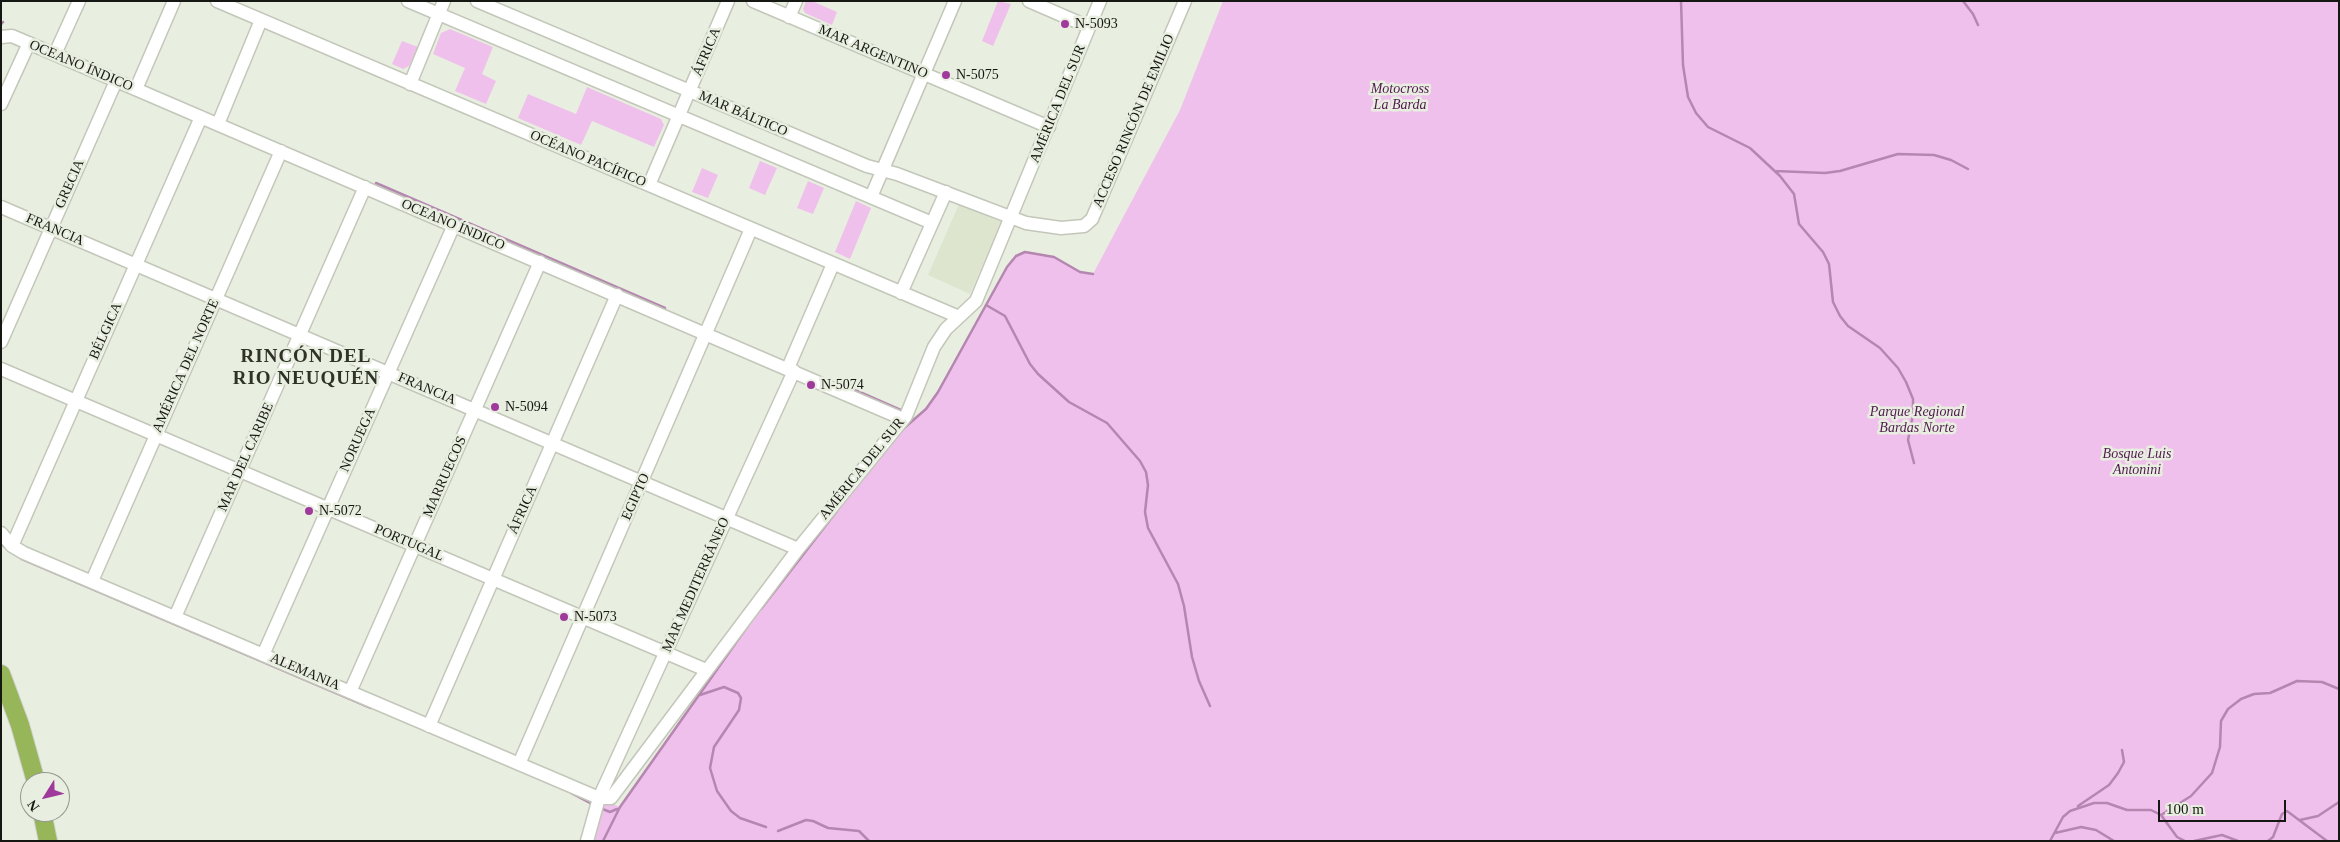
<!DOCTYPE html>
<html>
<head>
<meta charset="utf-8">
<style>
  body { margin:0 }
  #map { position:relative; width:2340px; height:842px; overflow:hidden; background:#e9efe0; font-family:"Times New Roman",serif }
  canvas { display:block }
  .frame { position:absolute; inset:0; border:2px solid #151712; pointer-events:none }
  .north { position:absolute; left:20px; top:772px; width:50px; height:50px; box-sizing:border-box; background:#e9efe0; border:1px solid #94998e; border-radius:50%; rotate:234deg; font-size:14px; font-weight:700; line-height:20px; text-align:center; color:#151712 }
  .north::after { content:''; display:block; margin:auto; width:18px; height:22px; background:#a0399c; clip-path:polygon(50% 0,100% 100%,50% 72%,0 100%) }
  .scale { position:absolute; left:2158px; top:800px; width:128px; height:22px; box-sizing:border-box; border:2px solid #151712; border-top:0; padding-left:6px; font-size:15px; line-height:18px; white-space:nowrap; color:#151712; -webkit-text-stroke:4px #e9efe0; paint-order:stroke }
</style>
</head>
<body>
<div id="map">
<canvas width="2340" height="842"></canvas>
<div class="frame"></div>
<div class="north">N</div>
<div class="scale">100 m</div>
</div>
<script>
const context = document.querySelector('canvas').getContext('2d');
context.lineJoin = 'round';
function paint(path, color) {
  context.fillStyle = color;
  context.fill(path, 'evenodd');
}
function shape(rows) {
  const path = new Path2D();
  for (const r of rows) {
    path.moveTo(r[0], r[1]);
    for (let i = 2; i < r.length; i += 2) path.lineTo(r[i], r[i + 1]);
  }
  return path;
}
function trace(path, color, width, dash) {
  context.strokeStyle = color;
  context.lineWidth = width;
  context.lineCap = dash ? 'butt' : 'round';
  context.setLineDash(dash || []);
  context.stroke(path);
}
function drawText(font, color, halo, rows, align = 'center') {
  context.font = font + ' "Times New Roman",serif';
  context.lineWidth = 5;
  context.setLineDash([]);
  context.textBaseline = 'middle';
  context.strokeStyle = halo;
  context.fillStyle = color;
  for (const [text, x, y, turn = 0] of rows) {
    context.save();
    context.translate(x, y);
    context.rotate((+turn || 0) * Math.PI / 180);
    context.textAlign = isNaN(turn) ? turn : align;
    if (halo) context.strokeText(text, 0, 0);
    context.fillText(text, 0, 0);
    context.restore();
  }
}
const built = shape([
  [959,204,1001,222,970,294,928,275]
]);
const green = shape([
  [806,1,812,1,837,12,832,25,805,13,803,9],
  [998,1,1011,4,993,46,982,41],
  [1223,1,2339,1,2339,841,587,841,599,798,620,807,749,624,887,446,932,401,1011,260,1025,252,1054,257,1080,272,1093,274,1180,110],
  [450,29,493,47,482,74,496,81,486,104,455,91,465,68,433,54,441,33],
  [402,41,418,47,409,66,403,69,392,64],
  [587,87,661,119,664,125,654,147,592,121,581,145,518,118,528,94,576,114],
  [760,161,777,168,765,195,749,188],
  [702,168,718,175,708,198,692,192],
  [808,181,824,188,813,214,797,208],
  [856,201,871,208,850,259,835,252]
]);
const stream = shape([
  [1681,1,1683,65,1688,97,1696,113,1708,127,1750,148,1780,176,1794,194,1799,224,1823,252,1829,264,1833,302,1840,316,1848,326,1880,348,1898,368,1906,382,1913,399,1913,415,1908,440,1914,463],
  [1963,1,1973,14,1978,25],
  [1,24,3,22],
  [1775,171,1825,173,1840,171,1898,154,1934,155,1951,160,1968,169],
  [376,183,665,308],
  [986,305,1005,316,1030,364,1038,374,1069,402,1107,423,1140,461,1146,472,1148,485,1145,512,1148,528,1178,584,1184,606,1192,657,1199,681,1210,706],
  [837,382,903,411],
  [903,429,926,409,938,392,1007,267,1016,256,1025,252,1054,257,1080,272,1093,274],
  [1,544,22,559,371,708],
  [761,609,837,511],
  [700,695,724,687,738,693,741,698,739,710,714,747,710,768,717,791,731,811,740,818,766,827],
  [571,793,590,803],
  [2078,806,2109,785,2118,773,2124,762,2122,750],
  [600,808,610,812,617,809],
  [2161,815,2191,796,2212,773,2220,747,2221,721,2228,709,2241,699,2254,694,2270,693,2297,681,2322,682,2339,689],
  [2300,820,2318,816,2339,802],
  [778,831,806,820,813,821,828,828,859,831,869,841],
  [2055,833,2081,827,2096,830,2114,841],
  [603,841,620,807,747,627],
  [2050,841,2063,817,2070,811,2094,803,2107,803,2127,810,2151,810,2161,815,2177,837,2185,841],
  [2194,841,2222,835,2238,841],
  [2268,841,2273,837,2282,814,2287,811,2327,841]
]);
const minor = shape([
  [217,1,959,317],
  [408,1,932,223],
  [477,1,867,166,897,174,1026,223,1061,228,1084,226,1092,219,1185,1],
  [753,1,1049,127],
  [1029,1,1089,27],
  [789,17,796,1],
  [1,37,12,36,903,419],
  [55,54,79,1],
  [410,84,444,1],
  [136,89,174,1],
  [1,104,29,43],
  [218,124,261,20],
  [649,185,728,1],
  [871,197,955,1],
  [1,207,798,549],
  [901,293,946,192],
  [1,342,116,81],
  [788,368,833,264],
  [1,369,706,670],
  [1,533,12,546,24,553,599,798,611,798,798,549,906,416,934,347,946,329,976,301,1100,1],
  [12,546,201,117],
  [92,581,281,151],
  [175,617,365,187],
  [263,655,454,225],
  [350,692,540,262],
  [429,726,617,295],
  [519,764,751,229],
  [587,841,599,798,794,371]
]);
const highway = shape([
  [1,674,20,725,36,782],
  [42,812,48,841]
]);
const markers = [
  [1065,24,5,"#a0399c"],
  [946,75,5,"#a0399c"],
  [811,385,5,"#a0399c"],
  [495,407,5,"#a0399c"],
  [309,511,5,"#a0399c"],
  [564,617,5,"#a0399c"]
];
const poiNames = [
  ["N-5093",1075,24],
  ["N-5075",956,75],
  ["N-5074",821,385],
  ["N-5094",505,407],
  ["N-5072",319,511],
  ["N-5073",574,617]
];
const streetNames = [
  ["ÁFRICA",707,52,-67],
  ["MAR ARGENTINO",873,52,23],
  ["OCEANO ÍNDICO",81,66,23],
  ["AMÉRICA DEL SUR",1058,104,-68],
  ["MAR BÁLTICO",743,114,23],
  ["ACCESO RINCÓN DE EMILIO",1134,121,-67],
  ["OCÉANO PACÍFICO",588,159,23],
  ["GRECIA",70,184,-66],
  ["OCEANO ÍNDICO",453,225,23],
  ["FRANCIA",55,230,23],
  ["BÉLGICA",106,331,-66],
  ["AMÉRICA DEL NORTE",186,366,-66],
  ["FRANCIA",427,389,23],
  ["NORUEGA",358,440,-66],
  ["MAR DEL CARIBE",246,457,-66],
  ["AMÉRICA DEL SUR",862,469,-51],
  ["MARRUECOS",445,477,-66],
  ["EGIPTO",636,497,-66],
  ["ÁFRICA",523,510,-66],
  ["PORTUGAL",409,543,23],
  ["MAR MEDITERRÁNEO",696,585,-66],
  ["ALEMANIA",305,672,23]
];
const parkNames = [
  ["Motocross",1400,89],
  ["La Barda",1400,105],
  ["Parque Regional",1917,412],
  ["Bardas Norte",1917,428],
  ["Bosque Luis",2137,454],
  ["Antonini",2137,470]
];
const districtNames = [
  ["RINCÓN DEL",306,357],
  ["RIO NEUQUÉN",306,379]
];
paint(built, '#dde5cf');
paint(green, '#efc0eb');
trace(stream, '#b486b0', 2.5);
trace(minor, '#c2c7b9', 15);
trace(highway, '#d0d1d0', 20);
trace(minor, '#fff', 12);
trace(highway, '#97b559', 18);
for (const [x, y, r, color] of markers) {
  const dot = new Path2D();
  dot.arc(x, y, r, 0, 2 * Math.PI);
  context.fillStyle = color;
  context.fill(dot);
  trace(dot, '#e9efe0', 2);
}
drawText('14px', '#151712', '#e9efe0', poiNames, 'left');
drawText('14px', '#151712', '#e9efe0', streetNames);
drawText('italic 14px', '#50194f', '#e9efe0', parkNames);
context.letterSpacing = '1px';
drawText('bold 19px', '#2e3227', '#e9efe0', districtNames);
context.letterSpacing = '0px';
</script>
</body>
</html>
